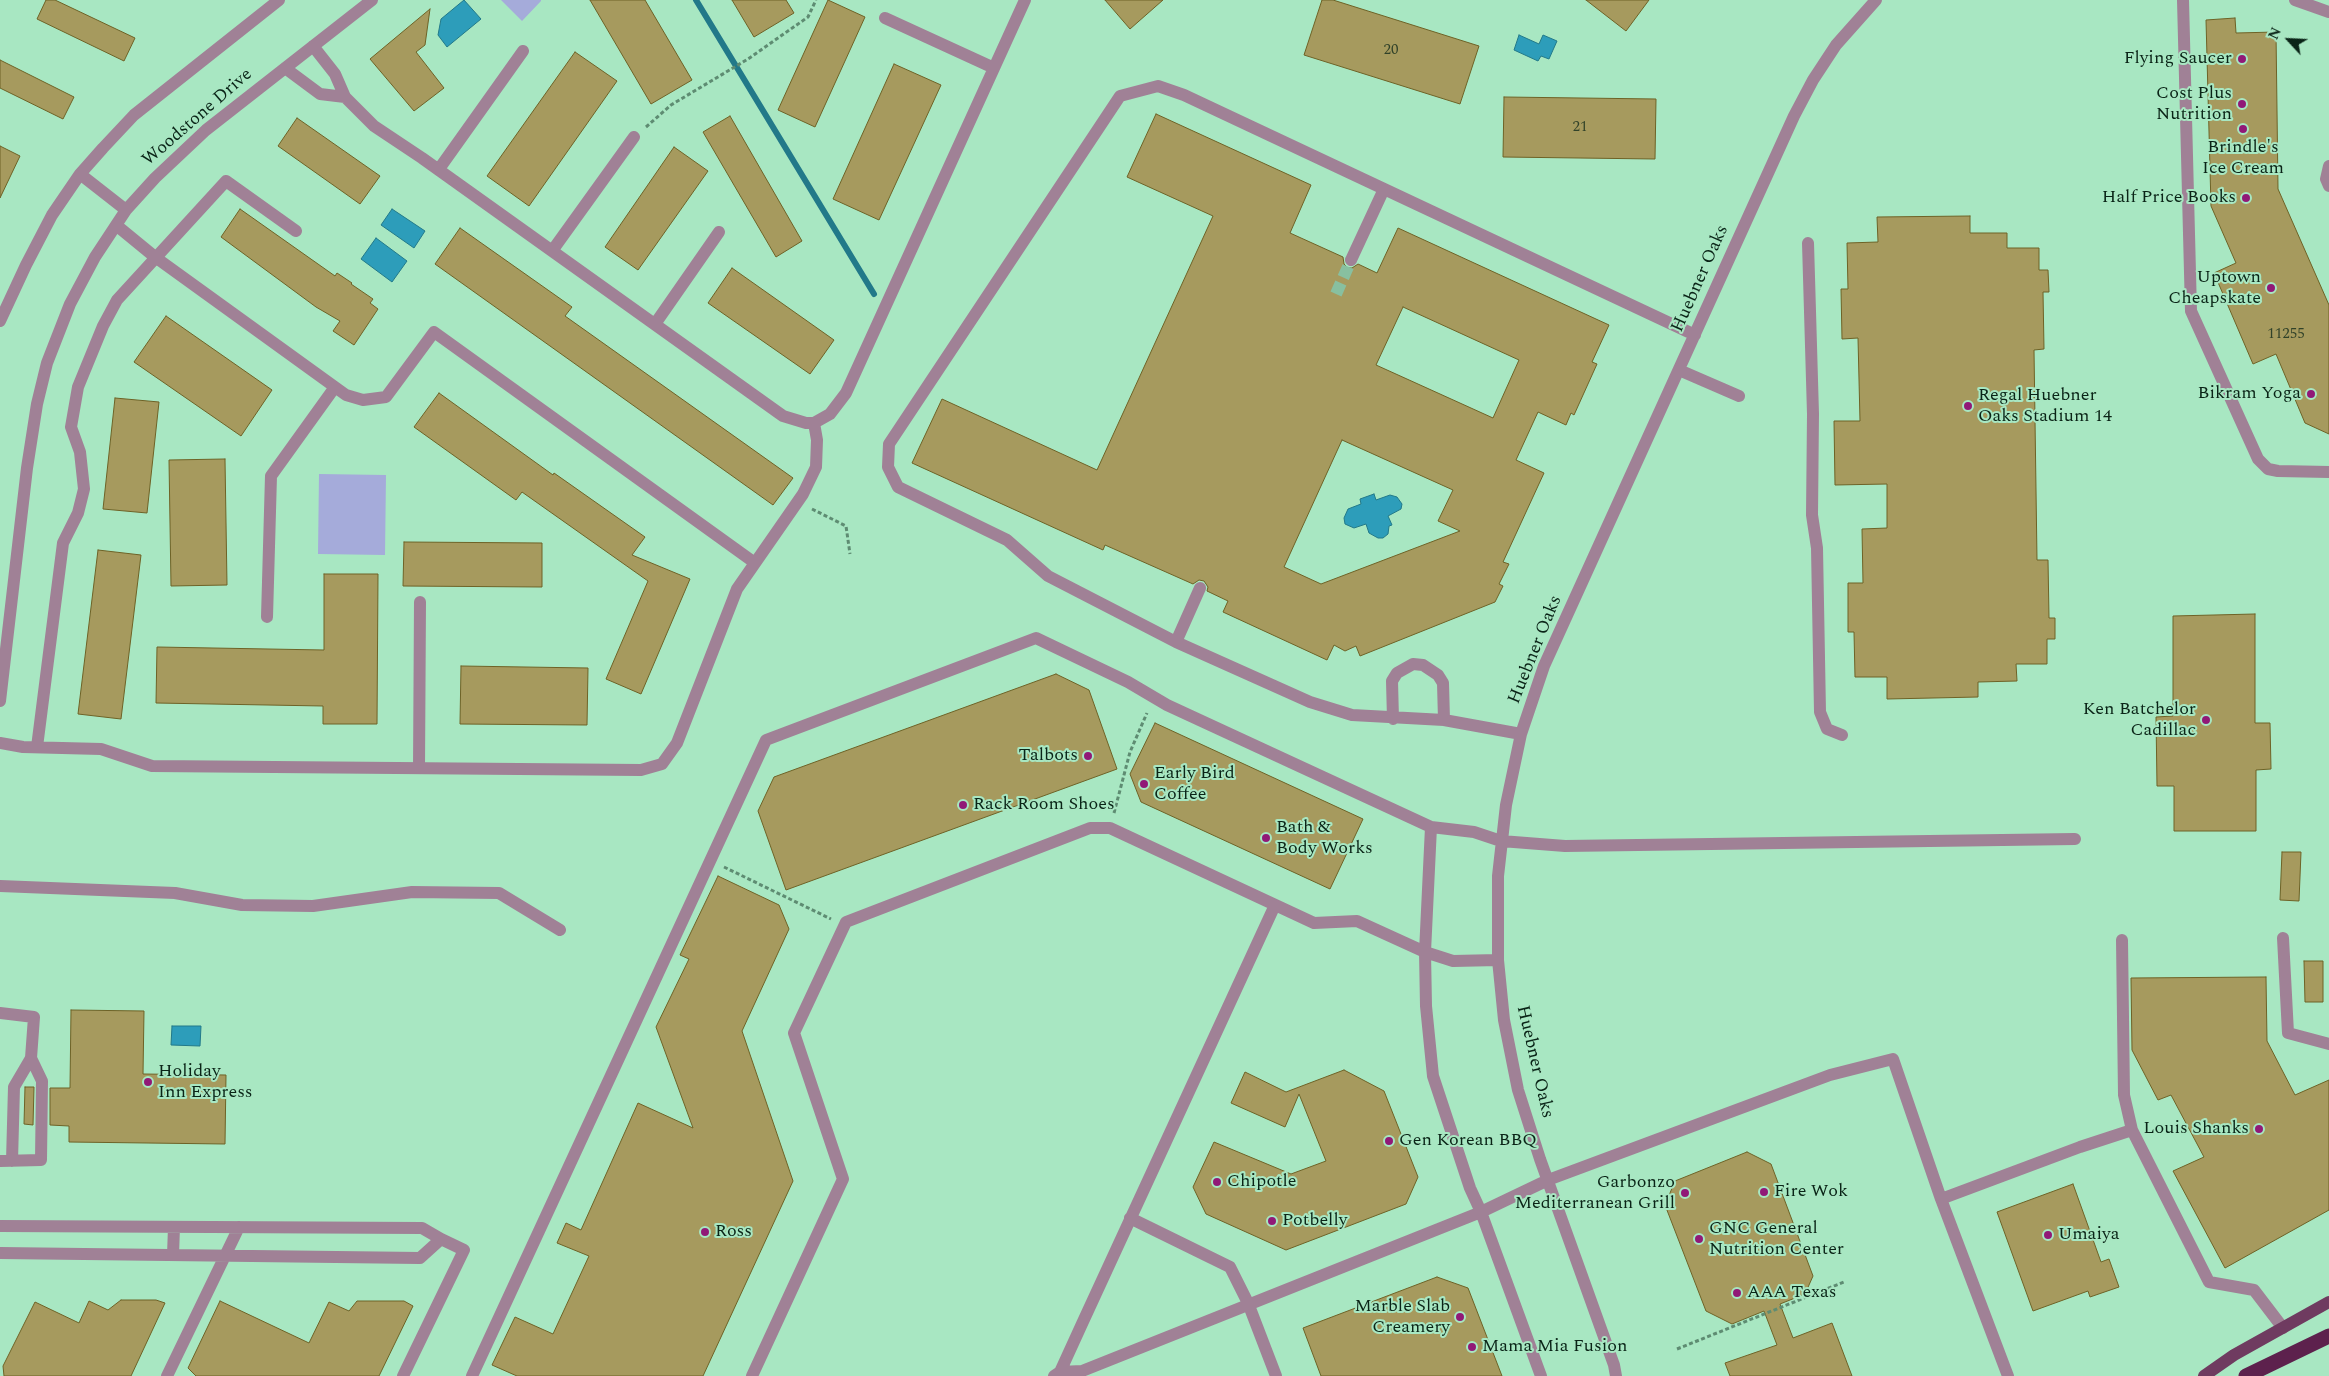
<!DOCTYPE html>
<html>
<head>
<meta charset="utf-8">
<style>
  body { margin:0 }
  #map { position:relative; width:2329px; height:1376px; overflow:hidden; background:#a8e7c2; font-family:Spectral,serif }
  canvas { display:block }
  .north { position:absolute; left:2264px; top:15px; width:50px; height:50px; -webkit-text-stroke:4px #a8e7c2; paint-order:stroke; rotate:295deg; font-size:14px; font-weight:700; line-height:20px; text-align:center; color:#0a2417 }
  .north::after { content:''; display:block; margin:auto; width:18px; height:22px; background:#0a2417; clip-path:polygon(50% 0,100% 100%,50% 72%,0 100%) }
</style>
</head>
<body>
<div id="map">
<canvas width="2329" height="1376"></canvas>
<div class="north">N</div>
</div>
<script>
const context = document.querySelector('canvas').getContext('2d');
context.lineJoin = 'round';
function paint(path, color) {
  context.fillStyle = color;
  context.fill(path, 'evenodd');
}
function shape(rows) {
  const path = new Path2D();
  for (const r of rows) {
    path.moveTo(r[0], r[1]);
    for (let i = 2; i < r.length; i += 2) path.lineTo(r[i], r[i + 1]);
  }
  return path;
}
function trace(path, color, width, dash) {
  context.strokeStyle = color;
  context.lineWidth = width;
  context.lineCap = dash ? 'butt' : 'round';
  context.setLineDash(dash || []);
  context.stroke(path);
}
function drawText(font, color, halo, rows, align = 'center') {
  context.font = font + ' Spectral,serif';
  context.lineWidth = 4;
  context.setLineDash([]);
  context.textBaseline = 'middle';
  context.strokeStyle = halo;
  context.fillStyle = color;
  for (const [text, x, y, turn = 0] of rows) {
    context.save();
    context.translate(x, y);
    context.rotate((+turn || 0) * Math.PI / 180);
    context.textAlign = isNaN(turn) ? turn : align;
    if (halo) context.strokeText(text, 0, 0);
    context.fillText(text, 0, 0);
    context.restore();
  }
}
const green = shape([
  [501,0,541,0,541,1,522,21],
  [319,474,386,475,385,555,318,554]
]);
const water = shape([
  [464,0,481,19,447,47,438,35,441,19,464,0],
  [1519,35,1539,44,1543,35,1557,41,1549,59,1541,56,1538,61,1514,50,1519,35],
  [392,209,425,231,414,248,381,225,392,209],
  [376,238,407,261,392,282,361,259,376,238],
  [1374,494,1376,500,1390,495,1397,497,1402,504,1401,509,1388,516,1392,525,1389,526,1388,534,1383,538,1378,538,1369,533,1366,524,1354,528,1345,524,1344,518,1348,509,1361,504,1360,499,1374,494],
  [172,1026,201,1026,200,1046,171,1045,172,1026]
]);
const stream = shape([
  [696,0,874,294]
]);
const building = shape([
  [46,0,55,0,135,38,124,61,37,19,46,0],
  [590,0,645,0,692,80,651,104,590,0],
  [732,0,786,0,794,13,754,37,732,0],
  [828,0,865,17,815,127,778,110,828,0],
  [1105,0,1163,0,1130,29,1105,0],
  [1322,0,1333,0,1479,46,1460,104,1304,55,1322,0],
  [1586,0,1649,0,1626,31,1586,0],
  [430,9,425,45,416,52,444,88,414,111,370,59,430,9],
  [2235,18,2236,33,2276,32,2278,189,2329,305,2329,434,2305,423,2276,354,2253,364,2214,273,2236,263,2211,206,2206,20,2235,18],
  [575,52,617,81,529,206,487,176,575,52],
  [0,60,74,97,63,119,0,88,0,60],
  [894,64,941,85,879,220,833,199,894,64],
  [1504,97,1656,99,1655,159,1503,157,1504,97],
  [1156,114,1311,185,1290,233,1343,257,1344,264,1348,268,1352,268,1358,264,1377,273,1398,228,1609,325,1592,362,1597,364,1574,415,1571,413,1566,425,1538,412,1516,460,1544,473,1503,562,1509,564,1499,584,1503,586,1495,602,1360,656,1356,646,1345,651,1334,645,1327,660,1223,612,1228,601,1207,591,1208,587,1204,581,1199,580,1193,584,1105,545,1103,550,912,463,942,399,1097,470,1213,216,1127,177,1156,114],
  [1403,307,1519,360,1493,418,1376,365,1403,307],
  [1342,440,1453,490,1438,521,1460,531,1321,584,1284,567,1342,440],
  [730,116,802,241,776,257,703,132,730,116],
  [297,118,380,176,360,204,278,146,297,118],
  [0,146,20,156,0,198,0,146],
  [674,147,708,171,638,270,605,247,674,147],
  [240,209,335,276,337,273,352,283,351,284,373,299,370,303,378,309,354,345,333,331,340,321,316,307,221,237,240,209],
  [1970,216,1970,233,2007,233,2007,248,2039,248,2039,270,2048,270,2049,292,2043,292,2044,349,2034,350,2037,560,2048,560,2049,618,2055,618,2055,639,2047,639,2047,664,2016,664,2017,681,1978,682,1978,697,1887,699,1887,677,1855,677,1854,632,1848,632,1848,583,1863,583,1862,529,1887,528,1887,484,1835,485,1834,421,1860,421,1858,338,1842,339,1841,289,1848,289,1847,243,1878,242,1877,217,1970,216],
  [460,228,572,307,565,316,793,478,773,505,435,264,460,228],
  [732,268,834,340,810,374,708,303,732,268],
  [166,316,272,390,241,436,134,362,166,316],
  [439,393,553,475,554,473,645,537,632,555,690,579,641,694,606,679,648,581,522,492,516,500,414,427,439,393],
  [115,398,159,402,147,513,103,509,115,398],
  [225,459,227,585,171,586,169,460,225,459],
  [404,542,542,543,542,587,403,586,404,542],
  [98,550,141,555,121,719,78,714,98,550],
  [324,574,378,574,377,724,323,724,323,706,156,703,157,647,324,650,324,574],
  [2255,614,2255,723,2270,723,2271,769,2256,770,2256,831,2174,831,2174,786,2157,786,2156,717,2173,716,2173,616,2255,614],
  [461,666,588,668,587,725,460,724,461,666],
  [1056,674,1089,690,1117,769,786,890,758,811,774,777,1056,674],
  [1155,723,1363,819,1330,889,1141,802,1130,774,1155,723],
  [2282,852,2301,852,2299,901,2280,900,2282,852],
  [718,876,779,905,789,929,742,1031,793,1181,703,1376,517,1376,492,1365,515,1317,553,1334,589,1256,557,1243,566,1223,581,1230,638,1103,693,1128,656,1027,689,959,680,955,718,876],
  [2304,961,2323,961,2323,1002,2305,1002,2304,961],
  [2266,977,2267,1041,2295,1095,2329,1080,2329,1210,2225,1268,2173,1171,2204,1157,2171,1095,2158,1100,2132,1050,2131,978,2266,977],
  [71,1010,144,1011,143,1074,226,1075,225,1144,69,1142,69,1126,50,1125,50,1088,70,1088,71,1010],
  [1344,1070,1384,1091,1418,1177,1406,1204,1286,1250,1206,1214,1193,1187,1214,1142,1291,1174,1326,1161,1299,1094,1285,1127,1231,1103,1245,1072,1286,1092,1344,1070],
  [25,1087,34,1087,33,1125,24,1124,25,1087],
  [1747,1152,1771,1164,1813,1276,1805,1294,1780,1304,1793,1338,1832,1323,1852,1376,1730,1376,1725,1363,1777,1345,1764,1311,1732,1324,1706,1311,1665,1205,1675,1181,1747,1152],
  [2073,1184,2101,1262,2109,1259,2119,1287,2090,1297,2088,1291,2033,1311,1997,1212,2073,1184],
  [1437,1277,1468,1288,1502,1376,1321,1376,1303,1328,1437,1277],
  [121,1300,156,1300,165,1303,131,1376,4,1376,3,1366,35,1302,79,1323,89,1301,108,1310,121,1300],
  [220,1301,309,1343,329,1302,349,1311,357,1301,404,1301,413,1306,379,1376,196,1376,188,1368,220,1301]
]);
const minorTunnel = shape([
  [1336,294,1351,260]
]);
const path = shape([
  [646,127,671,105,748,59,808,17,816,0],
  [812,509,846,526,850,554],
  [1114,813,1130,752,1147,713],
  [724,867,831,919],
  [1677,1349,1844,1282]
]);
const minor = shape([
  [2183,0,2191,311,2258,459,2268,469,2278,471,2329,472],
  [2295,0,2329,12],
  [885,18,994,68],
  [313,46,335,74,345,97,374,126,422,158,783,416,806,423,814,423,830,414,846,393,1025,0],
  [285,68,320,94,345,97],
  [2329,166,2326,179,2329,186],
  [439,169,523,51],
  [80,174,126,210],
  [116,225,155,257,346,395,363,400,386,397,434,332,755,563],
  [1808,243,1813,414,1812,515,1817,548,1820,712,1827,729,1842,735],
  [552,251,634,137],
  [1351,260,1384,189],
  [0,321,26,265,52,215,80,174,103,148,134,115,279,0],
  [655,324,719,232],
  [1679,370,1739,396],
  [267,617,271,476,335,387],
  [1176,642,1200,588],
  [0,701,27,468,37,404,47,363,70,304,95,257,126,210,155,178,206,130,372,0],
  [1393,719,1392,681,1397,673,1413,664,1423,665,1438,675,1443,683,1444,720],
  [1521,734,1444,720,1352,715,1310,702,1176,642,1048,576,1007,540,898,487,888,467,889,444,1120,96,1158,86,1184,95,1695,335],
  [0,743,23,747,101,749,152,766,641,770,662,764,677,743,737,589,803,494,816,467,817,440,814,423],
  [37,747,63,543,78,513,84,489,80,452,71,427,78,387,103,326,117,300,226,181,296,231],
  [419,768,420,602],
  [1431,827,1425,952,1426,1006,1433,1076,1470,1188,1481,1212,1541,1376],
  [0,886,175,893,242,905,313,906,412,892,499,893,560,930],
  [2283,938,2288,1033,2329,1044],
  [2122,940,2124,1095,2132,1130,2209,1282,2254,1290,2283,1328],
  [0,1013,34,1017,31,1058,14,1087,12,1161],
  [0,1161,41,1160,42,1081,31,1058],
  [1941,1199,2080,1147,2132,1130],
  [1130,1218,1230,1267,1248,1303,1276,1376],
  [0,1226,422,1228,441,1239],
  [0,1253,420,1258,441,1239,464,1250,403,1376],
  [173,1255,174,1227],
  [167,1376,239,1227],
  [472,1376,766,740,1036,638,1128,682,1167,705,1431,827,1474,832,1501,841,1565,846,2075,839],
  [752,1376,843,1179,794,1033,846,922,1090,828,1110,828,1314,923,1357,921,1425,952,1453,961,1498,960],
  [1054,1376,1060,1372,1082,1371,1481,1212,1548,1180,1830,1075,1893,1059,1941,1199,2008,1376],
  [1060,1376,1060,1372,1081,1326,1275,905],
  [1616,1376,1614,1365,1540,1159,1518,1090,1504,1020,1498,960,1498,876,1506,805,1521,734,1544,666,1794,116,1813,80,1836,45,1876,0]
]);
const major = shape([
  [2204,1376,2234,1355,2329,1302]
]);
const highway = shape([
  [2246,1376,2329,1336]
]);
const markers = [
  [2242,59,5,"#911977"],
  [2242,104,5,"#911977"],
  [2243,129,5,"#911977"],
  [2246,198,5,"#911977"],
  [2271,288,5,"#911977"],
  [2311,394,5,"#911977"],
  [1968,406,5,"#911977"],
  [2206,720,5,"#911977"],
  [1088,756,5,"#911977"],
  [1144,784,5,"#911977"],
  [963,805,5,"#911977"],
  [1266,838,5,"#911977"],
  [148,1082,5,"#911977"],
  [2259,1129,5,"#911977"],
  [1389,1141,5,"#911977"],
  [1217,1182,5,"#911977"],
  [1764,1192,5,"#911977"],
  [1685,1193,5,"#911977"],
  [1272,1221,5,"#911977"],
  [705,1232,5,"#911977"],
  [2048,1235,5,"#911977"],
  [1699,1239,5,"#911977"],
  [1737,1293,5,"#911977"],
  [1460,1317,5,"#911977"],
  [1472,1347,5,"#911977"]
];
const numberNames = [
  ["20",1391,51],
  ["21",1580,128],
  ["11255",2286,335]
];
const poiNames = [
  ["Flying Saucer",2232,59,"right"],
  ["Cost Plus",2232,94,"right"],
  ["Nutrition",2232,115,"right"],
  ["Brindle's",2243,148,"center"],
  ["Ice Cream",2243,169,"center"],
  ["Half Price Books",2236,198,"right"],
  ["Uptown",2261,278,"right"],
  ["Cheapskate",2261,299,"right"],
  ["Bikram Yoga",2301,394,"right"],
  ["Regal Huebner",1978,396],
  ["Oaks Stadium 14",1978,417],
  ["Ken Batchelor",2196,710,"right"],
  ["Cadillac",2196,731,"right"],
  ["Talbots",1078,756,"right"],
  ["Early Bird",1154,774],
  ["Coffee",1154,795],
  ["Rack Room Shoes",973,805],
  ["Bath &",1276,828],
  ["Body Works",1276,849],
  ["Holiday",158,1072],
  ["Inn Express",158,1093],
  ["Louis Shanks",2249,1129,"right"],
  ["Gen Korean BBQ",1399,1141],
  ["Chipotle",1227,1182],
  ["Garbonzo",1675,1183,"right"],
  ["Mediterranean Grill",1675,1204,"right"],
  ["Fire Wok",1774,1192],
  ["Potbelly",1282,1221],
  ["GNC General",1709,1229],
  ["Nutrition Center",1709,1250],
  ["Ross",715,1232],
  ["Umaiya",2058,1235],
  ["AAA Texas",1747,1293],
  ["Marble Slab",1450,1307,"right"],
  ["Creamery",1450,1328,"right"],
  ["Mama Mia Fusion",1482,1347]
];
const streetNames = [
  ["Woodstone Drive",198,118,-41],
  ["Huebner Oaks",1701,279,-66],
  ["Huebner Oaks",1536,650,-68],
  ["Huebner Oaks",1534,1062,77]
];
paint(green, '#a5abda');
paint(water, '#2d9dba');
trace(water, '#227989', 1);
trace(stream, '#227989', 6);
paint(building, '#a69a5e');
trace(building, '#6e6226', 1);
trace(minorTunnel, '#88c0a0', 12, [12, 6]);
trace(path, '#5e8c72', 3, [4, 2.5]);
trace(minor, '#a08196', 12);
trace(major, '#6f3b60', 12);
trace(highway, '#5d214d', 15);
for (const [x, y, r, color] of markers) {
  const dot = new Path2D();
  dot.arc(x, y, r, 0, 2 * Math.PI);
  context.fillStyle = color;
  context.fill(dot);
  trace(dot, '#a8e7c2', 2);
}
drawText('15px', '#314229', null, numberNames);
drawText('18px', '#0a2417', '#a8e7c2', poiNames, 'left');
drawText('18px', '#0a2417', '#a8e7c2', streetNames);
</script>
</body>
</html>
